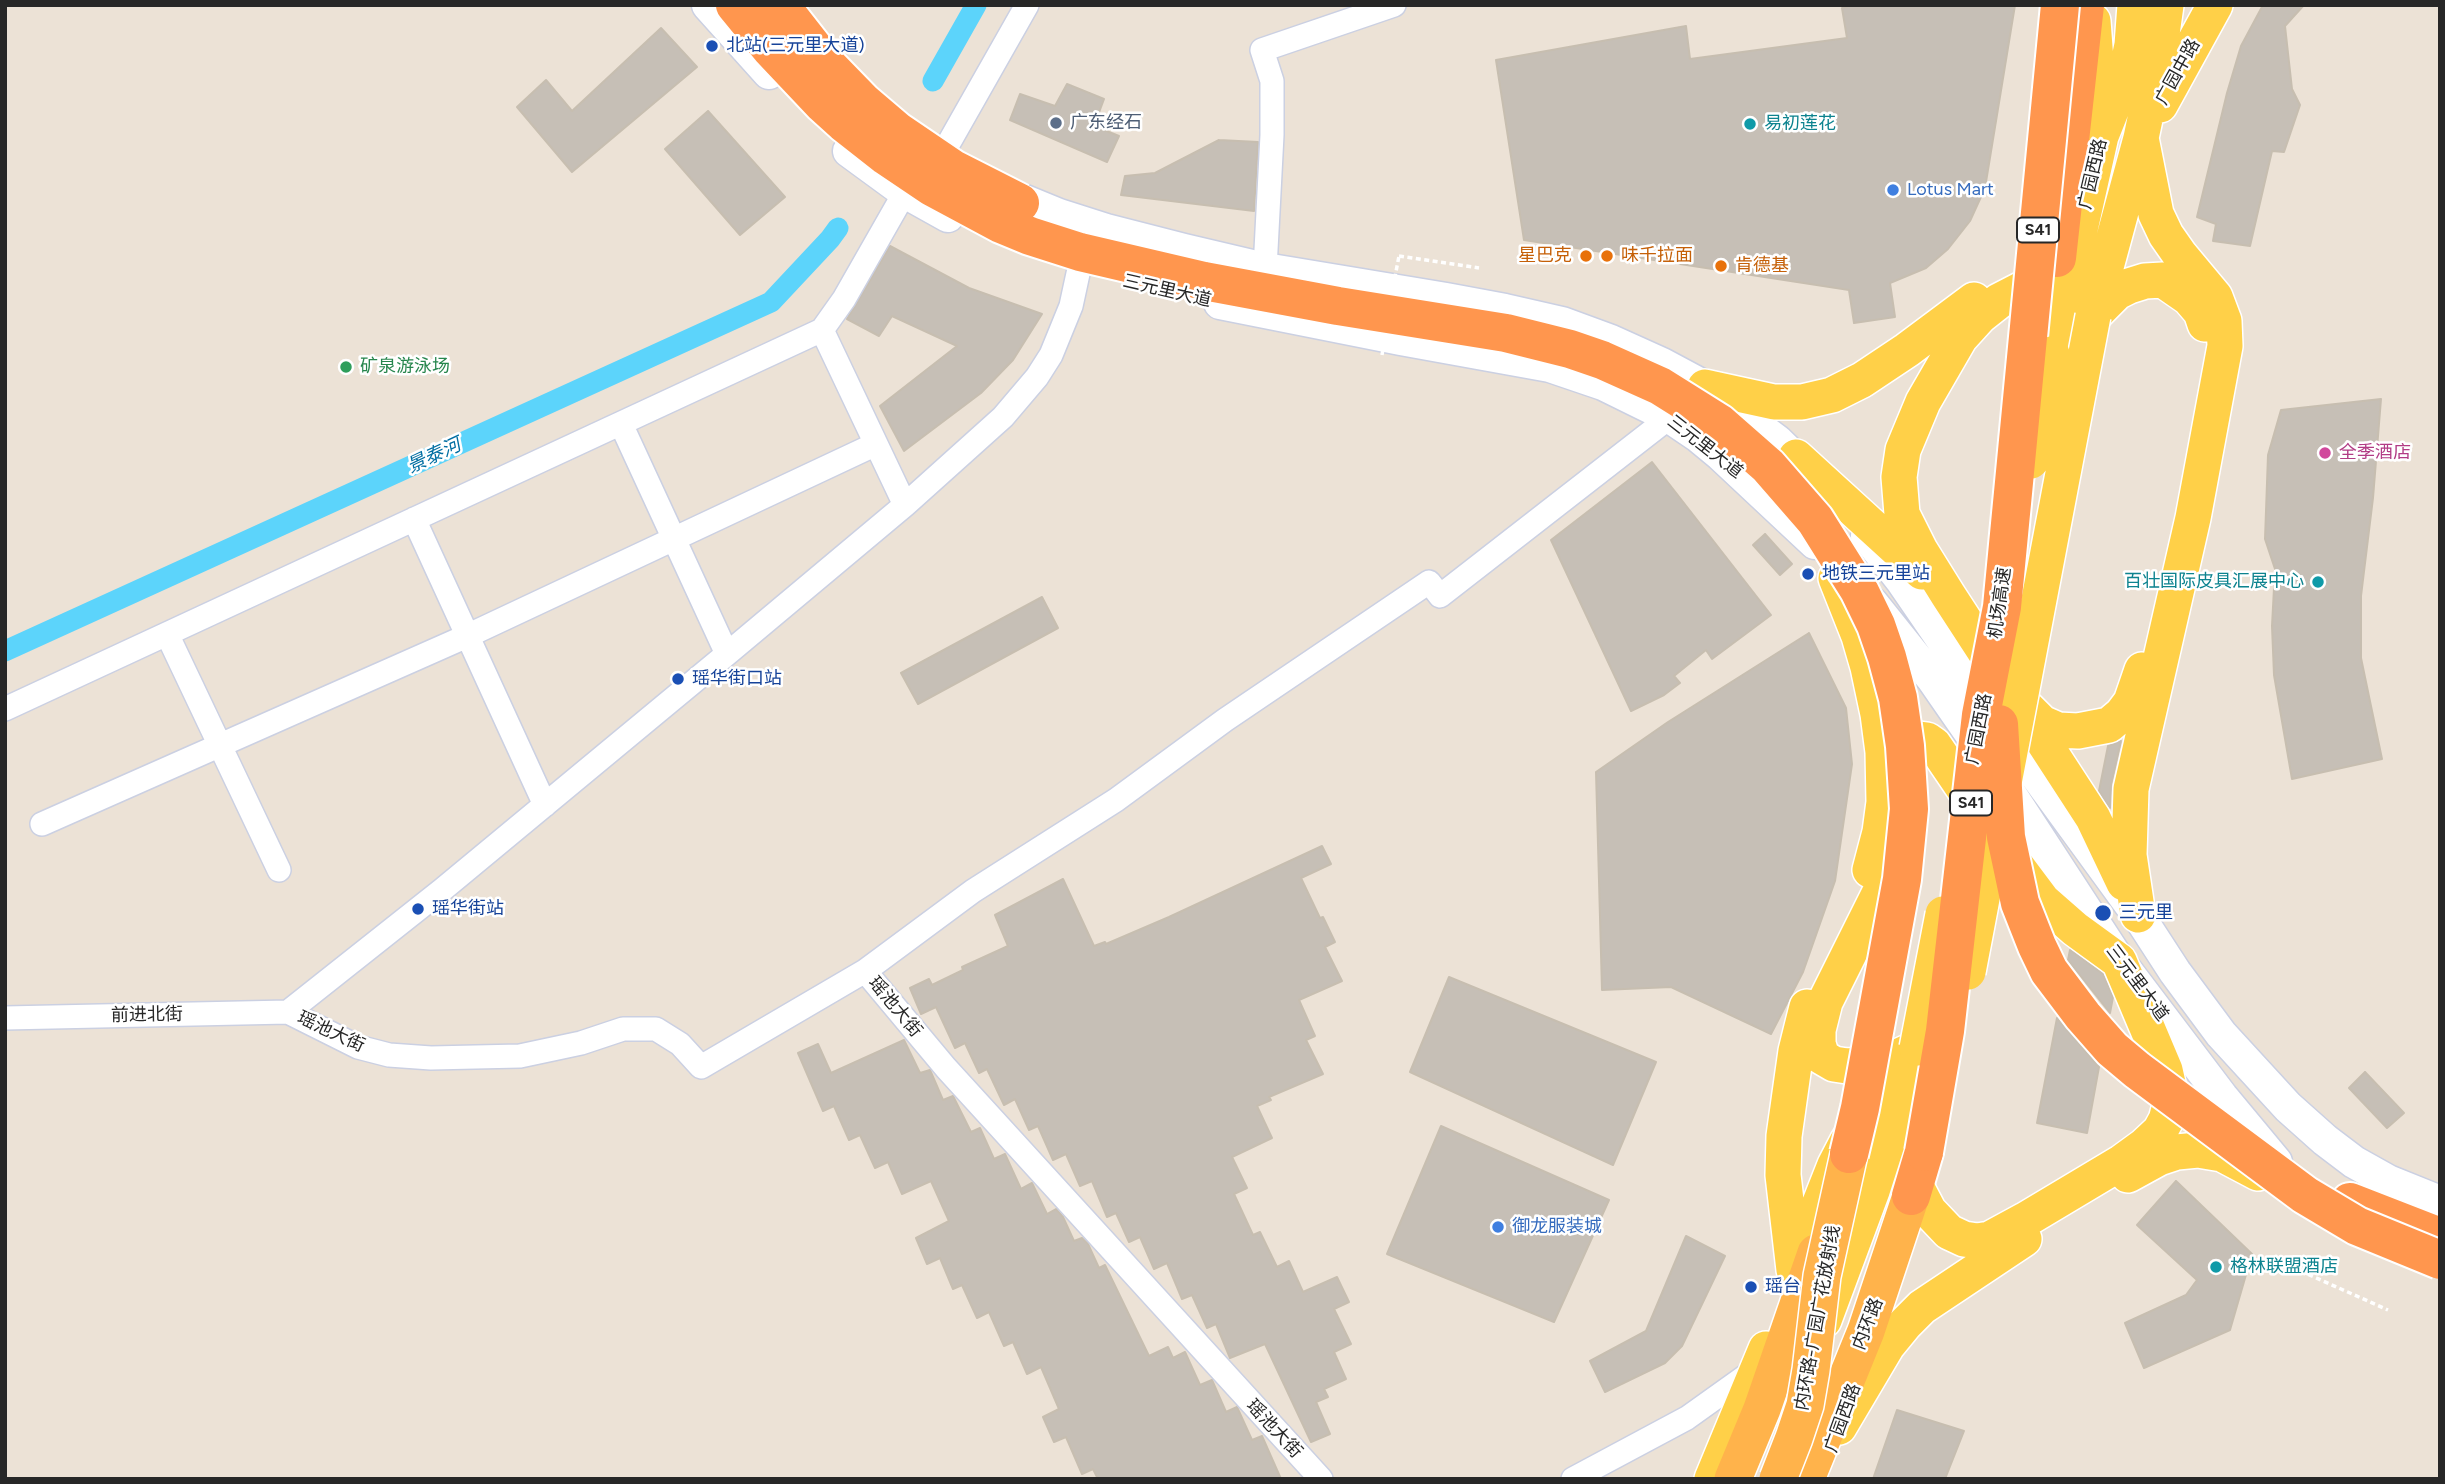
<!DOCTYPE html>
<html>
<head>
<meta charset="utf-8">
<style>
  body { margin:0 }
  #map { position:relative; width:2445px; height:1484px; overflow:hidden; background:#ece2d6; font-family:Figtree,sans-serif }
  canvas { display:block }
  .frame { position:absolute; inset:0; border:7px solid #272727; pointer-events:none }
</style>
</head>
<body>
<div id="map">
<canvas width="2445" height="1484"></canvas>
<div class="frame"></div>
</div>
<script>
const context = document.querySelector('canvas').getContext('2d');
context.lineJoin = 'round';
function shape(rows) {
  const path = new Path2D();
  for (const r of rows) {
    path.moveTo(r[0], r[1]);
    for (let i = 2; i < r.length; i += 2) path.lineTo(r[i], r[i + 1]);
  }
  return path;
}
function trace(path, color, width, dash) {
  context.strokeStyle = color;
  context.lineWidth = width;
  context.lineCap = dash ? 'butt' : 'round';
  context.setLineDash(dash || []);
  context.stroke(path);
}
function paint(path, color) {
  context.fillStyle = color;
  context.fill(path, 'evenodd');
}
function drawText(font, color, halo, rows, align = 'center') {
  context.font = font + ' Figtree,"Noto Sans SC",sans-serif';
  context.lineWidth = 5;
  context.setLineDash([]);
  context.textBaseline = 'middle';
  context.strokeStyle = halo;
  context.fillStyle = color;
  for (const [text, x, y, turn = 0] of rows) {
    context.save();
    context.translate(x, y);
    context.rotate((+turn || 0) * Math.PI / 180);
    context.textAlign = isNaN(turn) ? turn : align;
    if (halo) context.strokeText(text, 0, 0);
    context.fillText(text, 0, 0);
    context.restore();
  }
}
const canal = shape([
  [933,81,976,5],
  [5,651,771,302,830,239,838,228]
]);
const building = shape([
  [1854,5,2015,5,1985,188,1970,221,1948,249,1926,268,1890,283,1895,317,1854,323,1849,290,1524,240,1496,60,1686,26,1690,59,1847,38,1842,8,1854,5],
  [2263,5,2304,5,2285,26,2292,89,2300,105,2284,152,2272,151,2250,246,2213,241,2216,224,2197,217,2227,93,2241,46,2263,5],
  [661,28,697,67,572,172,517,107,546,80,572,111,661,28],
  [1067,84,1104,99,1094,126,1119,136,1107,162,1010,120,1020,94,1055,106,1067,84],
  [708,111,785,197,740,235,665,149,708,111],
  [1219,140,1258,142,1254,211,1121,195,1125,176,1155,173,1219,140],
  [890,246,969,288,1042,314,1013,360,981,393,904,451,880,406,957,346,892,316,879,336,847,319,890,246],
  [2381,399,2373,498,2361,596,2361,658,2382,759,2292,779,2274,675,2272,626,2275,569,2265,539,2268,455,2281,410,2381,399],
  [1652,462,1771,615,1712,659,1706,650,1674,676,1680,683,1664,695,1631,711,1551,540,1652,462],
  [1765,534,1792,564,1780,575,1753,545,1765,534],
  [1042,597,1058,628,918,704,901,673,1042,597],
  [1809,633,1846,708,1852,764,1835,881,1803,972,1771,1034,1671,987,1602,990,1596,772,1668,722,1809,633],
  [2121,741,2111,785,2110,808,2099,791,2108,746,2121,741],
  [1322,846,1331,864,1301,878,1320,918,1323,917,1335,942,1325,947,1342,981,1299,1000,1315,1036,1306,1040,1323,1074,1269,1097,1271,1100,1257,1106,1272,1138,1232,1157,1247,1188,1234,1194,1253,1235,1260,1232,1277,1267,1289,1261,1303,1292,1337,1277,1349,1302,1334,1309,1351,1344,1334,1352,1346,1379,1324,1389,1328,1397,1316,1402,1330,1434,1311,1442,1265,1344,1230,1358,1216,1324,1207,1328,1192,1295,1182,1299,1167,1263,1154,1269,1140,1237,1129,1242,1116,1213,1107,1217,1092,1181,1080,1186,1066,1154,1053,1160,1038,1126,1029,1130,1015,1099,1004,1105,987,1069,979,1073,965,1043,955,1048,936,1007,921,1014,910,988,929,979,932,985,963,970,962,967,1008,946,995,915,1063,879,1094,946,1105,942,1106,944,1169,917,1322,846],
  [2070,950,2103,974,2113,997,2110,1013,2068,960,2070,950],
  [1449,977,1656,1062,1613,1165,1410,1072,1449,977],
  [2057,1018,2099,1067,2087,1133,2037,1123,2057,1018],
  [904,1040,920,1073,930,1070,943,1100,953,1096,971,1132,980,1128,994,1159,1005,1154,1021,1189,1032,1183,1047,1214,1056,1209,1063,1217,1074,1241,1082,1238,1088,1244,1099,1268,1105,1265,1149,1356,1168,1347,1173,1358,1185,1352,1200,1385,1212,1380,1226,1412,1237,1407,1252,1440,1262,1436,1281,1479,1098,1479,1093,1469,1082,1474,1066,1437,1054,1442,1043,1417,1059,1409,1041,1367,1027,1374,1013,1342,1004,1346,989,1312,977,1318,962,1285,953,1289,940,1258,927,1264,916,1238,949,1221,931,1181,902,1194,888,1162,875,1168,860,1135,849,1140,834,1106,823,1111,798,1053,818,1044,831,1073,904,1040],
  [2365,1072,2404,1113,2387,1128,2349,1088,2365,1072],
  [1441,1126,1609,1200,1554,1322,1387,1254,1441,1126],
  [2176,1181,2252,1254,2230,1330,2144,1368,2125,1323,2186,1295,2197,1280,2137,1225,2176,1181],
  [1686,1236,1725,1256,1682,1346,1665,1363,1605,1392,1590,1361,1646,1331,1686,1236],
  [1897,1410,1964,1431,1945,1479,1873,1479,1897,1410]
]);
const path = shape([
  [1399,256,1479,268],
  [2285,1264,2388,1310]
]);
const minor = shape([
  [938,162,1027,5],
  [1265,269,1272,135,1272,81,1262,50,1394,5],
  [822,330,905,505],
  [621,424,727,654],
  [414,519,545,805],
  [167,634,279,870],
  [5,709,822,330,844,299,905,192],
  [42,824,467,636,876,444],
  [865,971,973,891,1116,800,1225,720,1429,582,1440,596,1670,417],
  [288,1012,442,890,727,654,905,505,1003,417,1037,377,1051,355,1071,306,1079,269,1092,245],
  [5,1018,288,1012,358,1047,389,1055,431,1058,520,1056,581,1043,623,1029,656,1029,680,1044,701,1067,865,971,946,1068,1321,1479],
  [1573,1479,1687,1418,1757,1368]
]);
const secondary = shape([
  [708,5,769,73],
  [849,151,905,192,948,216],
  [998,190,1059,215,1106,230,1184,250,1265,269,1446,299,1505,310,1562,323,1611,341,1662,364,1705,387,1777,441,1814,477],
  [1220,303,1401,339,1550,366,1603,384,1670,417,1698,436,1721,455,1815,543],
  [1867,536,1902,581,2020,753,2138,915,2175,972,2221,1034,2288,1107,2325,1140,2354,1162,2388,1181,2440,1202],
  [1872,603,1932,678,1975,740,2119,961,2222,1097,2276,1162]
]);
const primary = shape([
  [2093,21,2101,126],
  [2160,105,2215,5],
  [2062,308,2054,293,2043,286,2030,285,1999,301,1980,316,1960,338,1923,402,1903,450,1899,477,1902,514,1920,550,1948,595,2093,818,2124,883],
  [2093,315,2141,138,2160,48,2166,5],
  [2093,316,2117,292,2129,286,2145,281,2163,280,2189,298,2201,312,2205,324],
  [2052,354,2101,136,2126,73,2132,45,2135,5],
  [1705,387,1774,402,1802,402,1832,395,1862,380,1907,350,1974,300],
  [1796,457,1922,572],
  [1836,578,1859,636,1868,667,1878,714,1883,752,1884,802,1880,832,1870,870],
  [2026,707,2042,723,2058,730,2078,731,2109,725,2122,714,2131,702,2142,670],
  [1896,768,1897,758,1904,743,1912,738,1927,740,1934,745,1981,814],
  [1894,845,1886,876,1880,892,1825,1002,1818,1030,1818,1044,1822,1057,1834,1064,1847,1066,1884,1063,1917,1048],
  [2138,915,2129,855,2131,789,2193,518,2225,346,2224,321,2215,297,2180,255,2166,235,2156,214,2141,138],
  [2128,1175,2159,1158,2177,1152,2198,1150,2222,1154,2258,1173],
  [1918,1190,1929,1211,1949,1232,1964,1239,1977,1241,1990,1239,2025,1220,2122,1162,2144,1146,2160,1131,2166,1120,2169,1109,2169,1088,2165,1070,2119,961,2075,929,2043,901,2010,857],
  [1795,1266,1835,1165,1847,1142,1866,1113,1915,1051],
  [1794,1270,1783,1175,1784,1136,1796,1051,1807,1007],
  [1824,1320,1872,1191,1912,1065],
  [1839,1427,1887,1346,1905,1324,1922,1307,2024,1239],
  [1712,1479,1766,1349]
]);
const trunk = shape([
  [1733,1479,1762,1409,1816,1253],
  [1806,1479,1866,1331,1911,1196]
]);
const motorway = shape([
  [2057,258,2085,5],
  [1911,1196,1924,1152],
  [2350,1202,2440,1237]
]);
const pathBridge = shape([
  [1393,287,1399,256],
  [1382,355,1384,343]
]);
const primaryBridge = shape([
  [2031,461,2052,354],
  [1968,972,2093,316],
  [1917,1048,1943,914]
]);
const trunkBridge = shape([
  [1778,1479,1794,1438,1805,1405,1811,1370,1822,1276,1849,1154]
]);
const motorwayBridge = shape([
  [735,5,771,49,823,104,844,123,886,156,932,187,1001,224,1030,236,1080,252,1204,281,1338,306,1506,333,1570,349,1602,360,1660,386,1719,423,1768,466,1815,520,1859,590,1876,625,1887,657,1898,698,1905,746,1909,809,1902,879,1860,1108,1849,1154],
  [780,5,827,65,863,102,897,131,953,169,1020,203],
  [1999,724,2006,837,2020,903,2037,946,2049,971,2083,1016,2112,1049,2137,1070,2305,1195,2357,1226,2440,1260],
  [1924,1152,1945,1031,1981,715,2002,607,2060,5]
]);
const markers = [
  [712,46,7,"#1a4fb4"],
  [1056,123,7,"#5c6f8a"],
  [1750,124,7,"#0f9aa8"],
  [1893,190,7,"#3f7fe0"],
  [1586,256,7,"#e8710a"],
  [1607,256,7,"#e8710a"],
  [1721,266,7,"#e8710a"],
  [346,367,7,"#2e9e5b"],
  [2325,453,7,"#d1479c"],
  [1808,574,7,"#1a4fb4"],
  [2318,582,7,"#0f9aa8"],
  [678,679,7,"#1a4fb4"],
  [418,909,7,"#1a4fb4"],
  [2103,913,9,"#1a4fb4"],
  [1498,1227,7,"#3f7fe0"],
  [2216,1267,7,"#0f9aa8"],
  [1751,1287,7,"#1a4fb4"]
];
const shields = [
  [2038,230,42],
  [1971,803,42]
];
const shieldNames = [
  ["S41",2038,230],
  ["S41",1971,803]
];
const transitNames = [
  ["北站(三元里大道)",726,46],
  ["地铁三元里站",1822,574],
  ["瑶华街口站",692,679],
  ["瑶华街站",432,909],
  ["三元里",2119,913],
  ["瑶台",1765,1287]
];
const streetNames = [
  ["广园中路",2178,72,-61],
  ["广园西路",2093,174,-77],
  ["三元里大道",1167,291,13],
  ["三元里大道",1705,447,38],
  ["机场高速",2000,603,-82],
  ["广园西路",1979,729,-79],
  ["三元里大道",2137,983,53],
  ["瑶池大街",895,1007,50],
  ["前进北街",147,1015,-1],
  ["瑶池大街",331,1032,25],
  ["内环路-广园广花放射线",1818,1318,-80],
  ["内环路",1868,1324,-69],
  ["广园西路",1843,1418,-70],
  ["瑶池大街",1274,1429,47]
];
const serviceNames = [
  ["广东经石",1070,123]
];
const cultureNames = [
  ["易初莲花",1764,124],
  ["百壮国际皮具汇展中心",2304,582,"right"],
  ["格林联盟酒店",2230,1267]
];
const shopNames = [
  ["Lotus Mart",1907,190],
  ["御龙服装城",1512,1227]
];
const foodNames = [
  ["星巴克",1572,256,"right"],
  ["味千拉面",1621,256],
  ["肯德基",1735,266]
];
const leisureNames = [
  ["矿泉游泳场",360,367]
];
const hotelNames = [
  ["全季酒店",2339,453]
];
const waterNames = [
  ["景泰河",434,456,-25]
];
trace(canal, '#5cd4fb', 21);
paint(building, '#c6bfb6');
trace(building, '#c7beb0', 2);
trace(minor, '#cbd0e2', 26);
trace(secondary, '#cbd0e2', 35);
trace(primary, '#fff', 38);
trace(trunk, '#fff', 40);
trace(motorway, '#fff', 42);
trace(path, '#fff', 3.5, [5, 3.5]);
trace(minor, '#fff', 23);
trace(secondary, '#fff', 32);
trace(primary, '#ffd048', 35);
trace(trunk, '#ffb34b', 37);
trace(motorway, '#ff964e', 38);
trace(primaryBridge, '#fff', 38, []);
trace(trunkBridge, '#fff', 40, []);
trace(motorwayBridge, '#fff', 42, []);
trace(pathBridge, '#fff', 3.5, [5, 3.5]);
trace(primaryBridge, '#ffd048', 35);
trace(trunkBridge, '#ffb34b', 37);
trace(motorwayBridge, '#ff964e', 38);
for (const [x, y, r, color] of markers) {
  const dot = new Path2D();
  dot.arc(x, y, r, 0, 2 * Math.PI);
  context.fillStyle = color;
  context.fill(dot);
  trace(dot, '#fff', 2.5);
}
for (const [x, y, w] of shields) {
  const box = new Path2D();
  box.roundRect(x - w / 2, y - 12.5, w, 25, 5);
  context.fillStyle = '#fff';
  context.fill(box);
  trace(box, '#272727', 2);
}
drawText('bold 16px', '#272727', null, shieldNames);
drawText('18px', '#164399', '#fff', transitNames, 'left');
drawText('18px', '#272727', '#fff', streetNames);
drawText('18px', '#4e5e75', '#fff', serviceNames, 'left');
drawText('18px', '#0d838f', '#fff', cultureNames, 'left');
drawText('18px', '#366cbe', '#fff', shopNames, 'left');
drawText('18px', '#c56008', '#fff', foodNames, 'left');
drawText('18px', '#27864d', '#fff', leisureNames, 'left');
drawText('18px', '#b23c85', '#fff', hotelNames, 'left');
drawText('italic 19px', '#006ea2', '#fff', waterNames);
</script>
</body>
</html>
